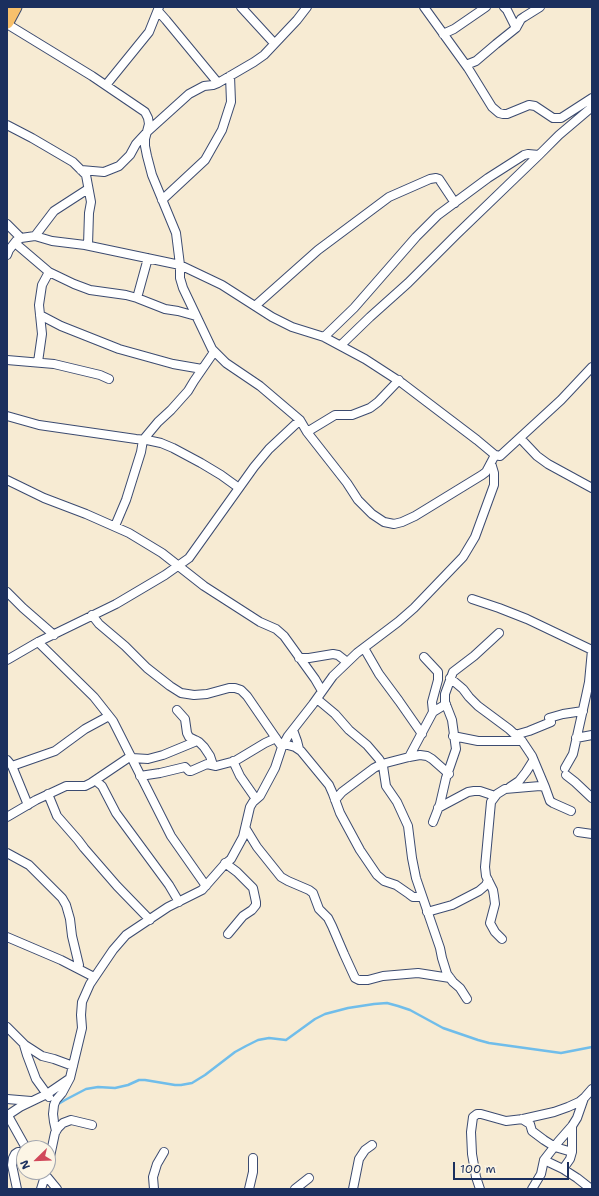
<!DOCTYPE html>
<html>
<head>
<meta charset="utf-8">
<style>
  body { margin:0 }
  #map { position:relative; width:599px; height:1196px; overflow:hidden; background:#f7ebd3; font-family:"Shantell Sans",sans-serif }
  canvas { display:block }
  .frame { position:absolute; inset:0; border:8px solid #1b2f5e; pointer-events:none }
  .north { position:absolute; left:16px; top:1140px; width:40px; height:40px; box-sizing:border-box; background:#fcf5e5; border:1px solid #a2a6af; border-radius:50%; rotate:247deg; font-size:11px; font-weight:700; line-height:16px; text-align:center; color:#1b2f5e }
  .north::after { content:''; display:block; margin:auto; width:14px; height:18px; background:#d1495b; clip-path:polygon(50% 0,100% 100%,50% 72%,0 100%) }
  .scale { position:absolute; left:453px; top:1162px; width:116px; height:18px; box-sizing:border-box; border:2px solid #1b2f5e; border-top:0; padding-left:5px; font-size:12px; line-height:14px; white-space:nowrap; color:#1b2f5e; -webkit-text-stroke:3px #fcf5e5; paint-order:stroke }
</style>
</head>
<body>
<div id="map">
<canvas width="599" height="1196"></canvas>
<div class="frame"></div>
<div class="north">N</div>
<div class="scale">100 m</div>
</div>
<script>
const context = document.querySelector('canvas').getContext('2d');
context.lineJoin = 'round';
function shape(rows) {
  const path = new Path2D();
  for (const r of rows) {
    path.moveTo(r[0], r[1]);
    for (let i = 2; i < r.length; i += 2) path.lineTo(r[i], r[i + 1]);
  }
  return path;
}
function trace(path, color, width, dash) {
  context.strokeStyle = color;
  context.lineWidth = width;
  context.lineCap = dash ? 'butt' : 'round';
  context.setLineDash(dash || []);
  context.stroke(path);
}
const stream = shape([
  [60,1103,65,1100,86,1089,98,1087,115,1088,128,1085,139,1080,145,1080,175,1085,181,1085,192,1083,205,1075,235,1052,246,1046,258,1040,269,1038,286,1040,315,1019,325,1014,348,1008,374,1004,387,1003,398,1006,410,1010,443,1028,478,1040,489,1043,561,1053,592,1047]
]);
const minor = shape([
  [241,7,274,43],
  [424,7,468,68,492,107,499,113,503,114,507,114,529,105,535,106,553,118,561,118,592,98],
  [504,7,507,10,516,28],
  [158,11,166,20,218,83],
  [7,24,92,76,145,112,148,118,149,124,145,139,145,146,147,156,152,175,176,233,180,265,180,278,183,288,212,349,226,363,260,386,300,420,307,432,347,483,358,500,372,514,384,522,394,524,402,522,415,516,482,475,486,472,495,455],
  [443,34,454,29,486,7],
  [466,65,476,61,496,44,516,28,521,19,524,17,540,7],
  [106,85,149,32,159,7],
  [7,125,32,138,73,162,86,175,91,202,89,213,88,245],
  [81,170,104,172,119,166,130,155,136,144,148,131,189,94,204,86,213,85,218,83,254,62,264,55,297,20,307,7],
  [162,200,205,160,222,130,231,102,230,76],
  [7,224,21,238],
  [35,236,54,211,88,189],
  [15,243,49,272,74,284,90,290,126,295,137,298,165,309,178,311,196,316],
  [7,255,9,250,16,241,21,238,35,236,52,241,85,245,180,265,222,285,272,317,292,327,324,337,365,359,402,383,477,440,495,455,500,456,561,400,592,367],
  [137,298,148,258],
  [255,306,318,250,389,197,430,179,436,178,439,179,455,203],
  [40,315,61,326,119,349,173,364,202,369],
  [324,337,354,308,416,237,438,215,488,178,524,155,528,154,539,155],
  [341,345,370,317,408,283,456,235,539,155,559,135,592,107],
  [7,360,54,364,100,375,109,379],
  [38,362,42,334,39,305,42,285,49,272],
  [7,416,39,425,136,439,147,440,161,443,173,448,201,463,221,475,239,488],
  [307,432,335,415,352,415,370,408,378,402,399,380],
  [520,438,537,456,548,464,592,488],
  [7,480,44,498,86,514,129,533,162,553,204,586,260,622,276,629,284,636,315,679,322,691],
  [115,526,126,500,141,452,143,440,158,422,171,410,188,391,194,381,214,352],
  [7,592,23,608,54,635],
  [472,599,499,608,527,619,592,650],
  [92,615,99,624,125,646,147,668,170,686,181,693,194,695,207,694,229,688,235,688,241,690,247,696,282,747],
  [38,642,94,697,113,721,171,836,206,886],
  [364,648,379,674,399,701,422,734],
  [424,657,438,672,438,680,432,702,433,712],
  [299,658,309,658,333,654,338,655,347,662],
  [7,660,38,642,116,604,165,575,189,558,254,467,269,449,300,420],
  [450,678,463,689,469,697,478,706,509,729,522,741,532,756,545,787],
  [317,699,335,714,349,730,367,745,379,759,383,766,386,786,397,802,408,826,412,858,416,878,440,948,442,958,447,974,453,982,460,988,467,999],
  [177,710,185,719,187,733,189,737,199,742,204,747,210,756,213,765],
  [549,718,563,714,583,711],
  [293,730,297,741,299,749],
  [515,735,529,731,551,722],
  [453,736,478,741,522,741],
  [576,738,592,735],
  [284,744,295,747,301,751,329,785,333,794,340,813,360,850,377,875,384,881,396,885,409,894,413,897,422,897],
  [409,757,433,712,446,704],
  [132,758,148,759,163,755,197,741],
  [7,760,12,766,28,805],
  [233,761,240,776,256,799],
  [12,766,55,751,85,729,109,716],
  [565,768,573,754,586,696,589,682,592,650],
  [566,775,575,782,592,798],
  [140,776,160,773,185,767,189,771,191,771,207,764,216,766,235,761,265,743,276,738],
  [96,781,102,786,116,813,169,885,179,902],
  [510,787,519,781,526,772,533,761],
  [48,794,57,816,78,840,84,848,117,886,150,920],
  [335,800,342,792,374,768,382,764,409,757,420,755,427,756,432,759,449,774],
  [438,808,468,792,474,791,480,791,495,796],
  [7,817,36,800,66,786,85,786,91,783,131,756],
  [433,822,440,804,446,778,456,749,452,720,445,702,445,694,453,672,474,656,499,633],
  [246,829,257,847,281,877,288,881,309,890,313,893,319,909,328,918,332,926,344,954,355,978,359,980,368,980,383,976,418,973,450,978],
  [578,832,592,834],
  [7,853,29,865,62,898,66,905,70,919,72,936,78,961,79,965,78,968],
  [225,863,237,872,253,888,256,902,256,905,252,910,243,916,228,934],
  [427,912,452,905,479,891,486,885,488,880],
  [7,937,61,960,94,977],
  [502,939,495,932,490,923,495,904,494,896,493,890,486,876,485,867,491,802,497,794,505,789,540,786,545,787,550,801,553,803,571,811],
  [7,1027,25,1045,42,1056,54,1059,73,1066],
  [24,1045,27,1055,36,1079,49,1097],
  [7,1099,31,1101],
  [7,1114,26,1148],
  [8,1115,20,1107,47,1094,69,1079],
  [522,1119,530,1124,532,1131,544,1140,555,1147,572,1152],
  [56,1131,54,1122,53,1114,54,1105,56,1100,62,1093,70,1078,82,1028,81,1015,82,1002,90,984,113,950,126,935,168,907,202,890,224,865,231,859,243,837,250,807,253,802,260,796,275,768,282,747,288,736,313,704,333,676,357,653,398,622,414,608,463,557,475,537,494,485,494,473,491,463],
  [544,1160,563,1169,577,1178,591,1189],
  [48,1166,55,1133,58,1128,63,1123,71,1120,92,1125],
  [563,1169,570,1159,572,1152,572,1126],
  [43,1172,57,1189],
  [17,1189,12,1165,13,1158,15,1154,18,1152,24,1152],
  [41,1189,46,1173],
  [154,1189,153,1177,157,1164,164,1152],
  [249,1189,253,1172,253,1158],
  [295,1189,309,1178],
  [353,1189,359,1159,365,1150,372,1145],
  [480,1189,476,1177,472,1154,471,1132,473,1117,477,1114,481,1114,506,1121,523,1119,554,1112,568,1107,579,1102,585,1097,592,1089],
  [532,1189,541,1174,544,1160,558,1142,572,1126,577,1118,584,1098]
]);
const trunk = shape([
  [7,22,15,7]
]);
trace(stream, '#70bdea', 2.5);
trace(minor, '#3c4b70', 10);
trace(trunk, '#3c4b70', 15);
trace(minor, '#fff', 8);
trace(trunk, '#f7c06c', 13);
</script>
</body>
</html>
